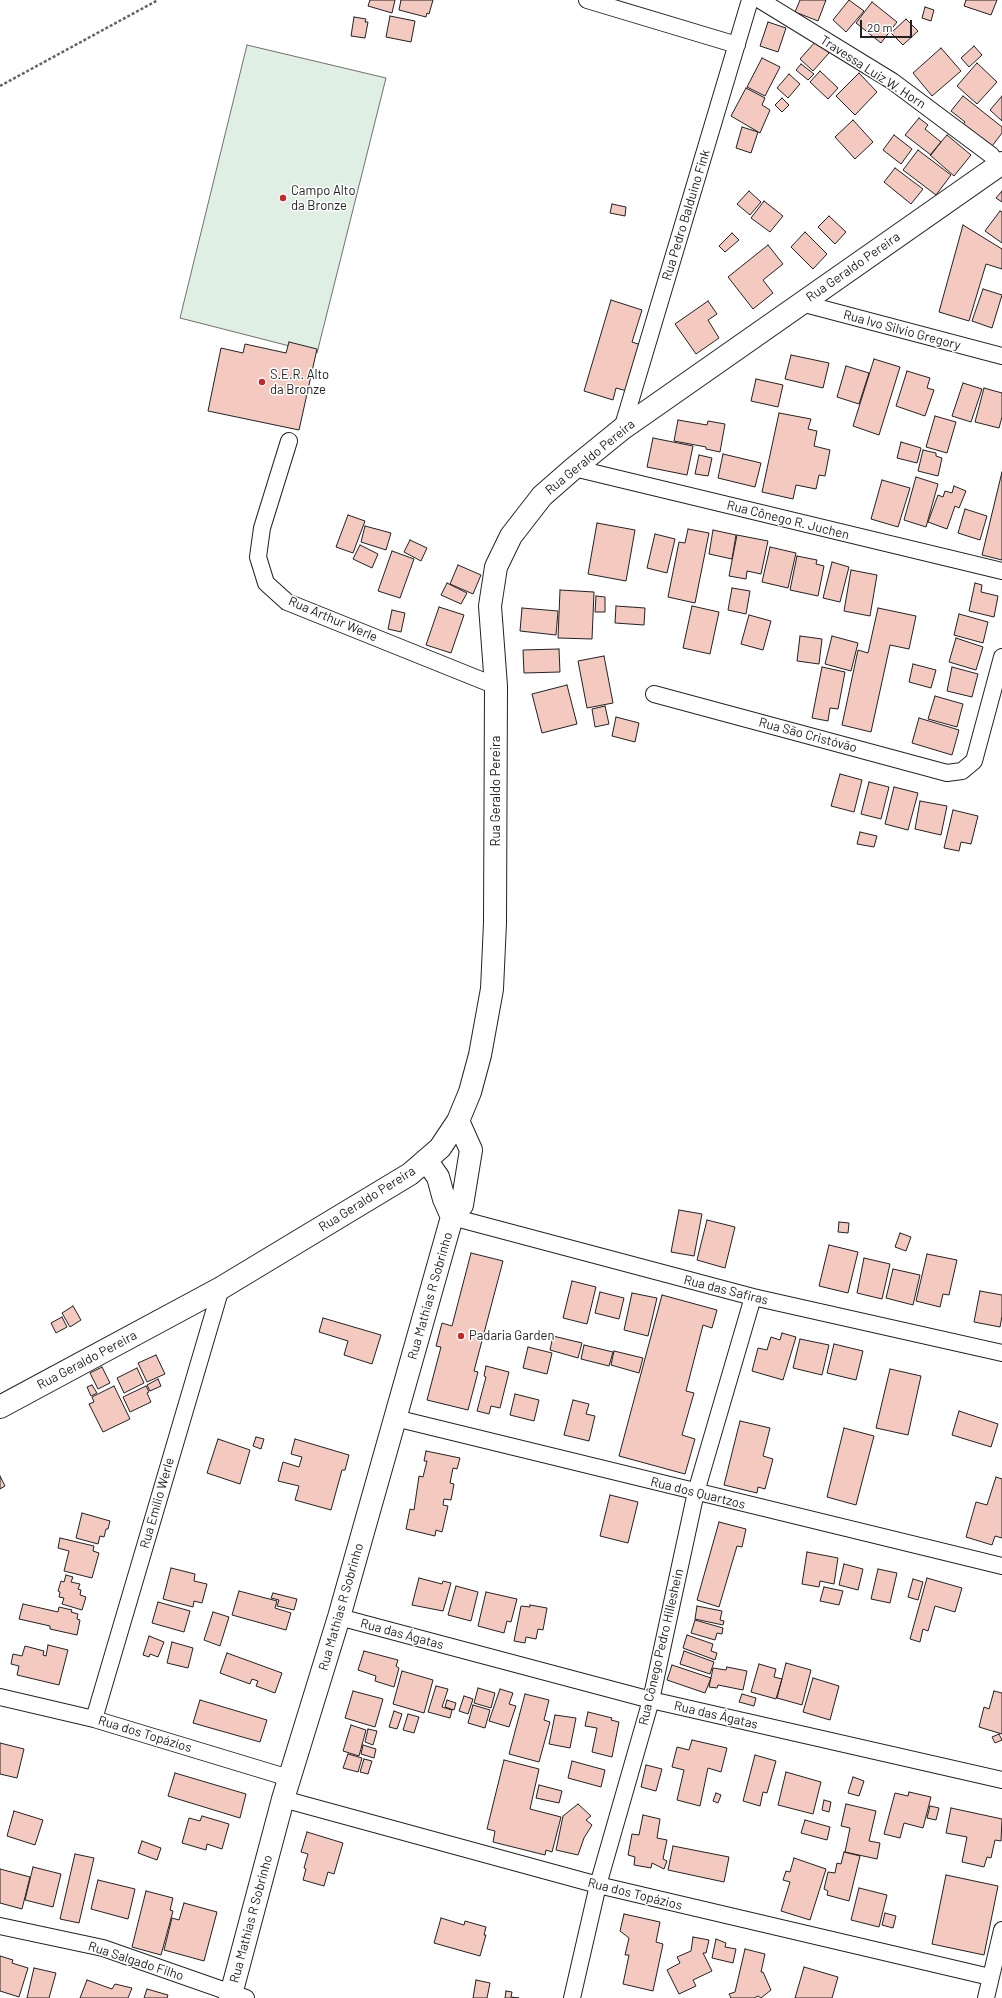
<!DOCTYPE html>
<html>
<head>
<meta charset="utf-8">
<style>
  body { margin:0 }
  #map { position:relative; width:1002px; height:1998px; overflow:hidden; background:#fff; font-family:Barlow,sans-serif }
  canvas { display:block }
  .scale { position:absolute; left:860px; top:20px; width:52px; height:18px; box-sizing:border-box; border:2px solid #222; border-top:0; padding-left:5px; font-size:12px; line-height:14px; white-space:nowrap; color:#222; -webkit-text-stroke:3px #fff; paint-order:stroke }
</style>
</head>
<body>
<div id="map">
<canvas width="1002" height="1998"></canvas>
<div class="scale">20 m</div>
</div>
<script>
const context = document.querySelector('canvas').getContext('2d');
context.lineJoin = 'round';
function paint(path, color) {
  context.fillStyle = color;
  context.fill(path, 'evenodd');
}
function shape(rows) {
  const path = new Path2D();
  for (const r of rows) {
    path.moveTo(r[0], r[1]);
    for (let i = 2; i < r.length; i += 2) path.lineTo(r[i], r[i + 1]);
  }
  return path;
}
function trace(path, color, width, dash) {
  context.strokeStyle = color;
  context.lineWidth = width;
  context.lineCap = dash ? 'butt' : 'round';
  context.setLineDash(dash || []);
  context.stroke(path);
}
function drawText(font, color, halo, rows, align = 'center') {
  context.font = font + ' Barlow,sans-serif';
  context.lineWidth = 3;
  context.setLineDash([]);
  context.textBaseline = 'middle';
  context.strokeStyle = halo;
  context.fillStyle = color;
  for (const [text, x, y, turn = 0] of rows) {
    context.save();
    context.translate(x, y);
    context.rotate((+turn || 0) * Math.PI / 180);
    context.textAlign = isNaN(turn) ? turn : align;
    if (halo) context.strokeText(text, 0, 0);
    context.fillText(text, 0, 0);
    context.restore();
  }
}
const green = shape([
  [247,45,386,78,317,353,180,318,247,45]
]);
const building = shape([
  [370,0,395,0,392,13,368,6,370,0],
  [401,0,433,0,429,14,427,13,426,17,399,10,401,0],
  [800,0,826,0,818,21,795,12,800,0],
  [849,0,864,11,846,32,833,20,849,0],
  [966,0,997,0,991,15,964,6,966,0],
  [872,2,897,22,881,43,856,23,872,2],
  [925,7,934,10,931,21,922,18,925,7],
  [390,16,415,21,411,42,386,37,390,16],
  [354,17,366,19,365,22,368,22,365,38,351,36,354,17],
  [906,19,918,31,903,45,891,33,906,19],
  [768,22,786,28,778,52,760,46,768,22],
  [816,41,829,53,813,71,800,59,816,41],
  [974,46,982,55,969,67,961,58,974,46],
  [941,48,961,71,932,96,913,73,941,48],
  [762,58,780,67,765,96,747,87,762,58],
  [977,63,997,82,977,104,957,86,977,63],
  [801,64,814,74,808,80,796,70,801,64],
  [820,71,838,88,828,99,810,82,820,71],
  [859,73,877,92,855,115,836,96,859,73],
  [789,74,800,84,788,98,777,88,789,74],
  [746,88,765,98,762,105,770,110,760,133,731,116,746,88],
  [963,96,1002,127,1002,133,989,150,960,128,965,122,951,111,963,96],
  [1002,96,1002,121,990,110,1002,96],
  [782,98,789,105,782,112,775,105,782,98],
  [919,118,928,125,925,129,941,142,931,155,905,135,919,118],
  [853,120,873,142,855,159,835,137,853,120],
  [742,127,758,132,751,153,736,148,742,127],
  [894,135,912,149,901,164,883,150,894,135],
  [947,135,971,155,954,176,930,155,947,135],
  [918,150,951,175,936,195,903,170,918,150],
  [895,168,923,189,911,204,884,182,895,168],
  [749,191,761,202,750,215,737,204,749,191],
  [1002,191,1002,202,996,198,1002,191],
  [764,201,783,216,770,232,751,218,764,201],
  [612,204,626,207,625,216,610,213,612,204],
  [1000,211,1002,212,1002,243,985,231,1000,211],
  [829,216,846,232,835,244,818,227,829,216],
  [963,225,1002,249,1002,269,986,264,969,321,939,312,963,225],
  [805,232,827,254,813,269,791,247,805,232],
  [732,233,739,240,725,252,719,246,732,233],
  [768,245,783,264,763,280,773,293,753,309,728,277,768,245],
  [983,289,1002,295,992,328,972,321,983,289],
  [611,300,642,310,632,342,641,345,627,391,616,388,613,400,584,391,611,300],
  [708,301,717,314,708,320,719,338,696,354,675,324,708,301],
  [289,342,317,349,299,430,208,411,221,348,243,353,245,344,286,353,289,342],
  [791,355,829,363,823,388,785,379,791,355],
  [874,359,900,367,879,435,853,426,874,359],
  [846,366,869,373,859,404,837,397,846,366],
  [907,371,930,378,927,388,934,390,925,416,896,406,907,371],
  [756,379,783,385,778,407,751,401,756,379],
  [963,383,982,389,971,422,952,416,963,383],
  [984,388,1002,393,1002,417,999,428,975,422,984,388],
  [779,413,811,419,808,429,817,431,814,446,830,450,825,476,819,475,816,489,796,485,793,499,762,492,779,413],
  [935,416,956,422,947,453,926,447,935,416],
  [678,420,707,425,708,421,725,424,720,452,706,449,706,447,674,441,678,420],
  [653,438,693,446,687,475,647,467,653,438],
  [901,442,921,448,917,463,897,458,901,442],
  [923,450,936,453,936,456,942,458,938,476,918,471,923,450],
  [723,454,761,463,755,487,718,478,723,454],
  [699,455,712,458,708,476,695,474,699,455],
  [1002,472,1002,560,982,555,1002,472],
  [916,477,938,484,926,527,904,520,916,477],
  [882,480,910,488,898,527,871,519,882,480],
  [954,486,966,491,959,508,955,506,947,529,928,522,938,495,943,497,945,491,952,493,954,486],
  [965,509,987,516,980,540,958,533,965,509],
  [348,515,365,521,353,553,336,547,348,515],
  [597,523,635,530,626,581,588,574,597,523],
  [365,526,391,533,386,550,361,542,365,526],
  [688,529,709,533,695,603,668,597,679,542,685,543,688,529],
  [713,530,736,535,732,559,709,554,713,530],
  [655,534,675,539,667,573,647,568,655,534],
  [737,535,768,541,761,574,747,571,746,579,729,576,737,535],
  [410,540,427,548,421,561,404,552,410,540],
  [360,545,378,554,372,568,353,559,360,545],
  [770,547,796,553,788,588,762,582,770,547],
  [392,551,414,559,400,598,378,591,392,551],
  [797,556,817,560,816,564,824,566,818,596,790,590,797,556],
  [832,562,849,567,840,602,823,598,832,562],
  [458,565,481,575,473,594,450,584,458,565],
  [851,570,877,575,870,616,844,611,851,570],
  [447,583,467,593,461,604,441,595,447,583],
  [975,583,982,585,981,592,998,596,994,617,969,611,975,583],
  [732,588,750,591,746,614,728,610,732,588],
  [560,590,594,592,592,639,558,638,560,590],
  [596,596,605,597,605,612,595,612,596,596],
  [616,606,645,608,644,625,615,623,616,606],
  [692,606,719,612,710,654,683,648,692,606],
  [439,607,464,615,451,653,426,645,439,607],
  [522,608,558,611,556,635,520,631,522,608],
  [878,608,916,616,909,649,890,645,871,732,842,725,858,650,868,653,878,608],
  [392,610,405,613,401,632,388,629,392,610],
  [959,614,988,622,983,643,954,635,959,614],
  [749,615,771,621,763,650,741,644,749,615],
  [800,636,822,639,819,664,797,661,800,636],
  [832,636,858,643,851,671,825,664,832,636],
  [956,638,983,647,976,670,949,662,956,638],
  [559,649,560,672,524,673,523,650,559,649],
  [604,656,613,703,587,708,578,661,604,656],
  [913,664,936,670,931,688,909,682,913,664],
  [822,667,845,672,838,709,830,708,828,721,812,718,822,667],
  [952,667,978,674,972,697,947,691,952,667],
  [567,685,577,724,542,733,532,694,567,685],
  [935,696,963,704,957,727,928,719,935,696],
  [605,706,609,724,595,727,592,709,605,706],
  [616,717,639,723,635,742,612,736,616,717],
  [919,718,959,730,952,755,912,743,919,718],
  [840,774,862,780,854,812,831,806,840,774],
  [869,782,889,787,881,819,861,814,869,782],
  [894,787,918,793,908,830,885,824,894,787],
  [920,801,947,806,941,835,915,829,920,801],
  [953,810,978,816,971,844,961,842,959,851,944,848,953,810],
  [860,832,877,836,874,847,857,844,860,832],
  [679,1210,702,1214,694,1256,671,1252,679,1210],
  [707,1220,735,1227,725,1268,697,1260,707,1220],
  [839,1222,849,1223,848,1233,838,1232,839,1222],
  [900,1233,911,1237,906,1251,895,1247,900,1233],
  [829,1245,858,1252,848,1293,819,1286,829,1245],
  [471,1253,503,1261,474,1371,478,1372,468,1410,427,1400,441,1347,436,1346,442,1323,452,1326,471,1253],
  [927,1254,957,1260,949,1295,943,1294,940,1307,916,1301,927,1254],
  [864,1258,890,1264,882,1299,857,1293,864,1258],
  [893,1269,920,1275,913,1305,886,1298,893,1269],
  [572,1281,596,1287,587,1324,563,1318,572,1281],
  [980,1291,1002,1295,1002,1316,1000,1327,974,1322,980,1291],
  [600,1292,624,1298,619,1319,595,1313,600,1292],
  [632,1293,657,1298,648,1336,624,1330,632,1293],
  [662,1295,717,1310,712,1328,703,1325,686,1391,694,1393,682,1435,695,1439,685,1474,619,1456,662,1295],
  [73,1306,81,1320,70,1327,62,1313,73,1306],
  [62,1317,67,1327,56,1333,51,1323,62,1317],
  [323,1318,381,1335,372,1364,344,1355,348,1341,319,1332,323,1318],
  [782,1333,796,1337,783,1380,752,1371,758,1348,767,1350,771,1337,780,1340,782,1333],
  [553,1336,582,1343,578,1358,550,1350,553,1336],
  [800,1339,829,1345,822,1375,793,1368,800,1339],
  [834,1344,863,1351,856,1380,827,1373,834,1344],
  [584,1345,613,1352,609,1366,581,1359,584,1345],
  [528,1347,552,1353,547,1374,523,1368,528,1347],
  [614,1351,643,1358,639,1373,611,1365,614,1351],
  [156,1355,165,1374,147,1382,138,1363,156,1355],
  [486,1366,509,1372,500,1408,491,1406,489,1414,477,1411,486,1377,484,1376,486,1366],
  [102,1367,110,1383,98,1389,90,1373,102,1367],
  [137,1368,144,1383,124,1393,117,1378,137,1368],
  [890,1369,921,1376,908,1435,876,1428,890,1369],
  [158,1379,161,1386,150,1391,147,1385,158,1379],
  [92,1385,97,1393,91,1396,87,1387,92,1385],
  [114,1386,130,1419,103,1432,89,1404,94,1402,92,1397,114,1386],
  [146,1386,149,1392,147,1393,151,1402,130,1412,123,1397,146,1386],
  [515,1394,539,1400,534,1421,510,1415,515,1394],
  [573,1400,589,1404,586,1414,595,1416,589,1441,564,1435,573,1400],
  [959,1411,998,1424,991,1447,952,1435,959,1411],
  [740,1421,770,1428,763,1456,773,1459,765,1489,758,1487,757,1493,724,1485,740,1421],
  [844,1428,874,1436,856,1505,827,1497,844,1428],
  [256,1437,264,1439,261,1449,253,1446,256,1437],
  [218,1439,250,1450,240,1484,207,1473,218,1439],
  [295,1439,349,1455,345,1470,342,1470,331,1510,295,1500,299,1486,278,1481,283,1462,299,1467,302,1457,291,1454,295,1439],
  [426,1451,460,1458,457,1469,453,1468,450,1483,454,1484,451,1500,444,1499,443,1505,448,1506,442,1532,436,1530,435,1536,406,1529,410,1509,414,1510,419,1476,423,1477,427,1461,424,1461,426,1451],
  [0,1476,5,1486,0,1489,0,1476],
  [996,1477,1002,1479,1002,1538,995,1536,992,1545,966,1537,976,1502,987,1505,996,1477],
  [610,1495,638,1502,628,1543,600,1536,610,1495],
  [82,1513,110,1521,108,1529,106,1529,104,1537,100,1536,98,1544,76,1538,82,1513],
  [719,1522,746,1529,742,1547,737,1546,719,1607,697,1600,719,1522],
  [60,1538,94,1546,93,1551,99,1553,92,1578,64,1571,69,1551,58,1548,60,1538],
  [807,1552,838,1558,834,1584,820,1581,819,1587,802,1584,807,1552],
  [844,1564,863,1569,858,1590,839,1585,844,1564],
  [171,1568,195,1574,194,1581,207,1584,202,1603,194,1601,193,1607,163,1599,171,1568],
  [878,1569,897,1573,890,1603,871,1599,878,1569],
  [66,1575,73,1577,71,1582,80,1584,78,1589,81,1590,80,1595,86,1597,82,1610,62,1604,64,1598,59,1597,60,1592,58,1591,61,1581,64,1582,66,1575],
  [419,1578,442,1584,443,1581,451,1583,443,1611,412,1605,419,1578],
  [927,1578,962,1588,955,1612,935,1606,928,1631,923,1629,920,1642,910,1639,927,1578],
  [913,1579,923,1582,918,1600,908,1597,913,1579],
  [456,1586,478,1592,471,1621,448,1615,456,1586],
  [824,1587,843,1591,839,1605,820,1601,824,1587],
  [239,1591,277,1601,275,1608,291,1613,286,1630,232,1615,239,1591],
  [486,1592,517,1599,511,1622,507,1621,504,1633,478,1626,486,1592],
  [273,1593,297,1599,294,1610,277,1606,279,1600,271,1598,273,1593],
  [158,1602,190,1611,184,1632,152,1623,158,1602],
  [23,1604,58,1612,59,1607,72,1610,71,1612,78,1614,77,1619,80,1620,77,1635,50,1629,50,1626,19,1619,23,1604],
  [530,1605,547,1608,543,1630,538,1629,536,1639,526,1637,525,1643,514,1641,521,1606,530,1607,530,1605],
  [697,1606,722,1611,720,1620,724,1621,723,1625,695,1619,697,1606],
  [213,1612,229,1617,220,1646,204,1640,213,1612],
  [695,1620,723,1628,722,1634,717,1633,715,1640,691,1633,695,1620],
  [687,1635,713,1644,711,1651,717,1653,715,1660,683,1648,687,1635],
  [149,1636,164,1642,158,1657,150,1654,149,1657,143,1655,149,1636],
  [172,1642,193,1648,188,1668,167,1663,172,1642],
  [48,1645,68,1650,59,1685,17,1675,19,1666,11,1664,13,1654,22,1656,25,1646,44,1651,43,1655,46,1656,48,1645],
  [364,1651,398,1660,396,1666,399,1668,394,1687,375,1681,376,1676,358,1670,364,1651],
  [684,1651,714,1662,710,1674,680,1664,684,1651],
  [227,1653,282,1673,275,1693,256,1686,258,1681,252,1679,250,1684,220,1673,227,1653],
  [786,1663,811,1670,802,1705,777,1698,786,1663],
  [759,1664,776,1669,774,1677,782,1679,776,1699,751,1692,759,1664],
  [672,1665,711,1678,705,1693,667,1680,672,1665],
  [727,1667,747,1671,743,1690,718,1685,717,1688,709,1687,713,1668,726,1670,727,1667],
  [402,1671,433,1680,424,1713,393,1704,402,1671],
  [813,1678,839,1686,830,1720,803,1712,813,1678],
  [436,1686,448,1689,442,1707,452,1710,450,1718,428,1712,436,1686],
  [478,1688,495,1693,491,1708,474,1703,478,1688],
  [500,1689,513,1693,509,1704,516,1706,509,1727,489,1721,500,1689],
  [353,1691,383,1699,375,1727,345,1718,353,1691],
  [994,1691,1002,1693,1002,1734,979,1727,984,1707,989,1709,994,1691],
  [525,1694,549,1700,544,1720,550,1722,539,1762,509,1754,525,1694],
  [742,1694,756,1698,754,1706,739,1702,742,1694],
  [464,1696,473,1699,468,1714,459,1711,464,1696],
  [200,1700,267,1720,260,1742,193,1723,200,1700],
  [447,1700,456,1703,454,1710,445,1707,447,1700],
  [473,1705,490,1710,485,1728,468,1723,473,1705],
  [394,1711,402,1714,397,1729,389,1727,394,1711],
  [588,1712,612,1718,611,1720,619,1722,612,1757,592,1752,597,1728,585,1726,588,1712],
  [408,1714,419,1717,414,1733,403,1730,408,1714],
  [555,1715,576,1718,570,1748,549,1744,555,1715],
  [351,1725,366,1730,359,1756,343,1751,351,1725],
  [368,1729,377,1731,373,1745,365,1742,368,1729],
  [999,1734,1002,1740,995,1743,992,1737,999,1734],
  [692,1740,727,1748,721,1772,708,1768,700,1806,677,1800,684,1770,672,1767,677,1747,689,1750,692,1740],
  [0,1743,24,1749,17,1778,0,1774,0,1743],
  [363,1745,376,1749,374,1758,361,1754,363,1745],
  [348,1754,362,1758,358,1772,343,1768,348,1754],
  [755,1755,776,1761,767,1793,763,1792,760,1806,743,1801,755,1755],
  [364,1759,372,1761,368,1774,360,1772,364,1759],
  [504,1760,539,1769,530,1809,561,1817,552,1852,546,1850,545,1855,493,1842,495,1831,487,1829,504,1760],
  [572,1761,605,1770,601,1787,568,1778,572,1761],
  [646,1765,662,1769,656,1791,641,1787,646,1765],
  [786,1772,821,1782,813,1814,778,1805,786,1772],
  [175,1773,246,1794,240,1818,168,1796,175,1773],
  [853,1777,864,1781,859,1796,848,1793,853,1777],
  [539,1785,562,1791,559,1803,536,1798,539,1785],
  [909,1792,931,1797,923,1828,904,1823,900,1838,884,1834,895,1793,908,1796,909,1792],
  [716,1793,721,1795,718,1803,713,1801,716,1793],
  [824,1800,831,1802,829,1812,822,1810,824,1800],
  [578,1804,591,1816,586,1820,592,1825,584,1838,578,1855,556,1850,563,1816,578,1804],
  [846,1804,876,1811,869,1841,880,1843,877,1859,845,1852,850,1828,841,1826,846,1804],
  [930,1806,939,1808,936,1820,927,1818,930,1806],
  [951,1808,1002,1819,1001,1841,995,1840,991,1858,987,1857,984,1867,962,1862,967,1837,946,1833,951,1808],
  [14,1811,43,1820,35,1845,7,1836,14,1811],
  [643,1815,660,1819,657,1838,667,1840,663,1859,667,1861,664,1869,652,1863,651,1868,634,1865,635,1857,628,1855,632,1834,639,1835,643,1815],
  [202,1816,229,1824,222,1849,207,1844,206,1850,182,1843,189,1818,200,1821,202,1816],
  [805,1820,830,1827,827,1840,801,1833,805,1820],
  [307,1832,343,1843,334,1874,328,1872,324,1886,303,1880,306,1869,304,1868,308,1854,301,1852,307,1832],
  [142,1841,161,1848,157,1860,138,1853,142,1841],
  [673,1846,729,1857,724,1882,668,1870,673,1846],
  [844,1852,860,1856,849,1901,827,1895,828,1891,824,1889,828,1872,835,1873,837,1863,841,1864,844,1852],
  [75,1854,94,1858,79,1923,60,1919,75,1854],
  [794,1858,826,1869,810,1920,781,1911,790,1882,783,1880,786,1871,790,1872,794,1858],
  [33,1867,61,1874,53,1907,25,1900,33,1867],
  [0,1869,30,1877,22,1909,0,1903,0,1869],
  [946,1875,998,1886,984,1955,932,1944,946,1875],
  [98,1880,135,1889,128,1919,91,1909,98,1880],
  [859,1888,887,1895,879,1927,851,1920,859,1888],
  [146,1891,173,1898,170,1910,173,1911,161,1955,132,1947,146,1891],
  [184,1903,217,1912,204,1961,164,1950,172,1918,179,1920,184,1903],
  [885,1913,896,1916,893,1928,882,1925,885,1913],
  [624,1914,660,1922,656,1942,663,1944,653,1991,623,1984,629,1955,625,1955,629,1938,620,1931,624,1914],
  [441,1918,464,1925,465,1921,486,1927,484,1935,486,1935,480,1956,434,1943,441,1918],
  [693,1937,709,1940,706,1953,703,1953,712,1971,693,1980,696,1986,679,1994,667,1970,680,1963,677,1957,691,1951,693,1937],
  [716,1939,726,1943,725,1947,736,1949,733,1963,712,1958,716,1939],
  [745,1949,765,1954,761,1972,763,1972,771,1990,761,1998,758,1996,754,1998,731,1998,729,1994,735,1992,745,1949],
  [0,1956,13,1960,12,1963,28,1968,19,1997,0,1991,0,1956],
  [804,1967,838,1977,832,1998,795,1998,804,1967],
  [34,1968,56,1973,49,1998,27,1998,34,1968],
  [87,1980,112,1989,115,1984,132,1988,128,1998,80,1998,87,1980],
  [476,1980,490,1983,487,1998,473,1998,476,1980],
  [147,1989,168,1995,167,1998,144,1998,147,1989],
  [506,1991,512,1992,511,1997,519,1998,505,1998,506,1991]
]);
const path = shape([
  [0,86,158,0]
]);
const minor = shape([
  [587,0,737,45],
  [760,0,892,81,991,155,999,166],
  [801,303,1002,356],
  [622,429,750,0],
  [289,441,262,528,258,557,266,583,287,602,496,686],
  [574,468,1002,571],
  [654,694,947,773,962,771,974,761,1002,657],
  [452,1217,753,1297,1002,1353],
  [395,1418,1002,1566],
  [339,1617,651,1700,1002,1780],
  [0,1697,94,1719,289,1778],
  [94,1719,221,1288],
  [283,1799,598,1885,990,1977],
  [0,1926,103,1948,246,1998],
  [572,1998,598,1885,651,1700,696,1492,753,1297],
  [986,1998,1002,1930]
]);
const secondary = shape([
  [426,1160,438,1177,444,1199,452,1217],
  [0,1407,221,1288,410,1174,440,1148,458,1121,470,1092,480,1055,492,989,495,923,496,686,490,606,496,567,511,536,542,496,574,468,622,429,1002,163],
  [230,1998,283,1799,339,1617,452,1217,462,1205,471,1150,458,1121]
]);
const markers = [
  [283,198,4,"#c62828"],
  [262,382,4,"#c62828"],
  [461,1336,4,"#c62828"]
];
const streetNames = [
  ["Travessa Luiz W. Horn",873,72,33],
  ["Rua Pedro Balduino Fink",686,215,-73],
  ["Rua Geraldo Pereira",853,267,-35],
  ["Rua Ivo Silvio Gregory",902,330,15],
  ["Rua Geraldo Pereira",590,457,-39],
  ["Rua Cônego R. Juchen",788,520,14],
  ["Rua Arthur Werle",333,619,23],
  ["Rua São Cristóvão",808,735,15],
  ["Rua Geraldo Pereira",496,791,-90],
  ["Rua Geraldo Pereira",367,1199,-32],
  ["Rua das Safiras",726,1290,14],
  ["Rua Mathias R Sobrinho",430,1296,-74],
  ["Rua Geraldo Pereira",87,1360,-28],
  ["Rua dos Quartzos",698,1493,14],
  ["Rua Emílio Werle",157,1503,-74],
  ["Rua Mathias R Sobrinho",341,1607,-74],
  ["Rua das Ágatas",402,1634,15],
  ["Rua Cônego Pedro Hilleshein",661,1647,-77],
  ["Rua das Ágatas",716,1715,13],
  ["Rua dos Topázios",145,1734,17],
  ["Rua dos Topázios",635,1894,14],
  ["Rua Mathias R Sobrinho",251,1919,-75],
  ["Rua Salgado Filho",136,1961,18]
];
const poiNames = [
  ["Campo Alto",291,191],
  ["da Bronze",291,206],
  ["S.E.R. Alto",270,375],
  ["da Bronze",270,390],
  ["Padaria Garden",469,1336]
];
paint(green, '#e0efe3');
trace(green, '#6f6f6f', 1);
paint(building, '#f3c9c0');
trace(building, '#222', 1);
trace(minor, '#222', 18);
trace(secondary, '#222', 24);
trace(path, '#646464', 2.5, [3, 2]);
trace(minor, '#fff', 16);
trace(secondary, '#fff', 22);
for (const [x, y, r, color] of markers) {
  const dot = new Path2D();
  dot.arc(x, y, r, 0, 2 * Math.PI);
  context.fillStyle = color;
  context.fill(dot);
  trace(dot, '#fff', 1.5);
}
drawText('13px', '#222', '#fff', streetNames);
drawText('13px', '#222', '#fff', poiNames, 'left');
</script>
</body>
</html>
